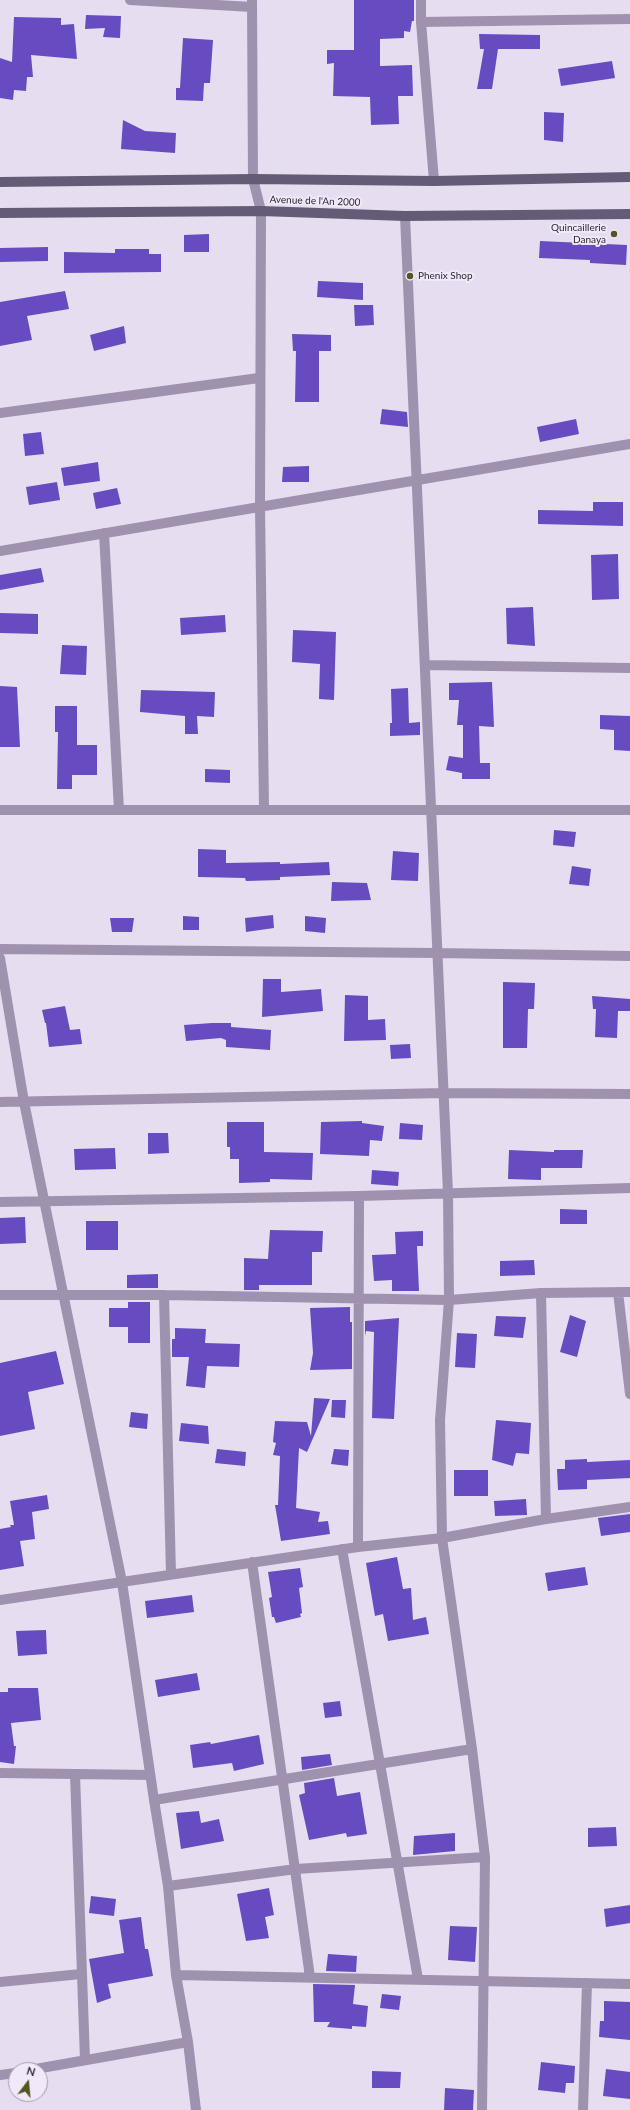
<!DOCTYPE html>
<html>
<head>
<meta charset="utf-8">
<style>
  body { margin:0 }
  #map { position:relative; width:630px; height:2110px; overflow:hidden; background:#e7ddf1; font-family:Lato,sans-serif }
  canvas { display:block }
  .north { position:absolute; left:8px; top:2062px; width:40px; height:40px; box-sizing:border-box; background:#f1e9f9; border:1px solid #a39cab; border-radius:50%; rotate:16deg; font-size:11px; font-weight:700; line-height:16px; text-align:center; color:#2d2936 }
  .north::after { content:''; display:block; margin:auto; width:14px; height:18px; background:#535620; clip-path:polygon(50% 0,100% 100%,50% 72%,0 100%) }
</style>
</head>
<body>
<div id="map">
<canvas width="630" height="2110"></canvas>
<div class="north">N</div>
</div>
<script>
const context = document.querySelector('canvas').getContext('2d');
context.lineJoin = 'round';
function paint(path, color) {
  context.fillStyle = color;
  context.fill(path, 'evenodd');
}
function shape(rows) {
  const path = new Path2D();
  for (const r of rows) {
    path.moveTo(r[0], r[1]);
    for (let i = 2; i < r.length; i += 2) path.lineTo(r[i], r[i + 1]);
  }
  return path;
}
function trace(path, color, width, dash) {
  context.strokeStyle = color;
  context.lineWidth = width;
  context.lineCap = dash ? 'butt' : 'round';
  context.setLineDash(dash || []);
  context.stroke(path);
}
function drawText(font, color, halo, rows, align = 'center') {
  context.font = font + ' Lato,sans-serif';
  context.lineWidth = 4;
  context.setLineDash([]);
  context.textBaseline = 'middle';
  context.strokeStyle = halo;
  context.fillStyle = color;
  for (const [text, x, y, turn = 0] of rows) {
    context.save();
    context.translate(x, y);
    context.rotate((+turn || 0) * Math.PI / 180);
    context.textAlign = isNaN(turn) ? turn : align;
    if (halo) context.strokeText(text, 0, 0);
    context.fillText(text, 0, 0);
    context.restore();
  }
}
const building = shape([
  [354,0,414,0,414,21,412,21,410,32,404,31,404,38,380,39,380,66,412,65,413,96,398,96,399,124,371,125,370,97,333,96,334,63,327,64,327,50,354,50],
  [86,15,121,16,120,38,103,37,105,28,85,29],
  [14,17,61,18,61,25,74,24,77,59,31,55,33,77,27,77,26,91,14,90,13,100,0,98,0,58,12,62],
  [479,34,540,35,540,49,498,49,492,89,477,89,484,49,480,49],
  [183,38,213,40,210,83,204,83,203,101,176,100,176,88,180,88],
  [612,61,615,78,561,86,558,69],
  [544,112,564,113,563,142,544,140],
  [123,120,145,131,176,133,175,153,121,149],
  [209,234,209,252,184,252,184,235],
  [540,241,627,245,626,265,590,263,590,260,539,258],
  [48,247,48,261,0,262,0,248],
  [115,249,149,249,149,254,161,254,161,272,64,273,64,252,115,253],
  [318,281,363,283,363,300,317,297],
  [65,291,69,309,27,316,32,340,0,346,0,302],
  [354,305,373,305,374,325,355,326],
  [124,326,126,343,94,351,90,335],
  [292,334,331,335,331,351,319,351,319,402,295,402,296,351,293,351],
  [382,409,407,412,408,427,380,424],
  [576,419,579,434,540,442,537,427],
  [41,432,44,454,25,456,23,434],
  [98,462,100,481,64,486,61,468],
  [309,466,309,482,282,482,283,467],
  [57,482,60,500,29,505,26,487],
  [117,488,121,504,96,509,93,493],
  [593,502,623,502,623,526,538,524,538,510,593,511],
  [618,554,619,599,592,600,591,555],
  [41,568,44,582,0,590,0,575],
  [533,607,535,646,507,644,506,608],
  [0,613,38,614,38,634,0,633],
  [225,615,226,632,181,635,180,618],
  [293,630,336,632,334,700,319,699,320,664,292,662],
  [62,645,87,646,86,675,60,674],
  [492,682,494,727,479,726,480,763,490,763,490,779,462,779,462,773,446,770,449,756,463,758,463,725,457,725,459,700,449,700,449,683],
  [0,686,17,687,20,747,0,747],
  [408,688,409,723,420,722,420,735,390,736,390,723,392,723,391,689],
  [141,690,215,692,214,717,197,716,198,734,185,734,185,716,140,712],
  [55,706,77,706,77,745,97,745,97,775,72,775,72,789,57,789,58,732,55,732],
  [600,715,630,716,630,751,614,750,614,730,600,729],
  [205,769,230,770,230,783,205,782],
  [554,830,576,832,574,847,553,845],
  [198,849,226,850,226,863,280,862,280,864,329,862,330,875,280,877,280,880,246,881,245,878,198,877],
  [393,851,419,853,418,881,391,880],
  [572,866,591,869,589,886,569,884],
  [332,882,367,883,371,900,331,901],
  [273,915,274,928,246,932,245,918],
  [183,916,199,917,199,930,183,930],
  [305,916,326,918,325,933,305,931],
  [110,918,134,918,132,932,112,932],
  [263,979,281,979,281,992,321,989,323,1011,262,1017],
  [503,982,535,983,534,1009,528,1009,527,1048,503,1048],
  [345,995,368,996,368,1020,385,1019,386,1040,344,1041],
  [592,996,630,999,630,1011,618,1011,617,1038,595,1037,596,1009,593,1009],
  [65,1006,70,1030,80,1029,82,1044,49,1047,46,1023,45,1023,42,1010],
  [212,1023,231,1023,231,1027,271,1030,270,1050,226,1047,226,1040,221,1038,186,1041,184,1025],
  [410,1044,411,1058,391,1059,390,1045],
  [362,1121,362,1123,384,1126,382,1141,370,1140,369,1156,320,1154,321,1122],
  [227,1122,264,1122,264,1152,313,1153,312,1180,270,1179,270,1182,239,1183,239,1159,230,1159,230,1147,227,1147],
  [400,1123,423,1125,422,1140,399,1139],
  [148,1133,168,1133,169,1153,148,1154],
  [115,1148,116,1169,75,1170,74,1149],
  [509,1150,554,1152,554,1150,583,1150,582,1168,541,1168,541,1180,508,1179],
  [372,1170,399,1172,398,1186,371,1184],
  [560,1209,587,1210,587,1224,560,1224],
  [25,1217,26,1243,0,1244,0,1218],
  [86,1221,118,1221,118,1250,86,1250],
  [270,1230,323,1231,322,1252,312,1252,312,1285,259,1285,259,1290,244,1290,244,1258,268,1259],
  [423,1231,423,1246,417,1246,419,1291,392,1291,392,1280,374,1281,372,1255,396,1254,395,1232],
  [534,1260,535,1275,500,1276,500,1261],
  [158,1274,158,1288,127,1288,127,1275],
  [128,1302,150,1302,150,1343,128,1343,128,1327,109,1327,109,1308,128,1308],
  [350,1307,350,1322,352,1322,352,1369,310,1370,313,1353,310,1308],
  [570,1315,586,1321,577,1357,560,1352],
  [496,1316,526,1317,523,1338,494,1336],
  [399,1318,394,1419,372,1418,374,1332,366,1331,365,1336,365,1321],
  [175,1328,206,1329,205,1343,240,1344,239,1367,207,1366,205,1388,186,1386,189,1357,172,1357,172,1339,175,1339],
  [457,1333,477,1334,475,1368,455,1367],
  [56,1351,64,1384,28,1392,35,1429,0,1436,0,1363],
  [314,1398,330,1399,307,1452,299,1448,296,1508,320,1512,318,1522,328,1521,330,1534,281,1541,275,1505,278,1505,280,1456,273,1455,276,1443,273,1442,275,1421,307,1422,311,1436],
  [332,1400,346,1400,345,1418,331,1417],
  [131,1412,148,1414,147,1429,129,1427],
  [496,1420,531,1423,529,1454,516,1453,513,1466,492,1460],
  [181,1423,208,1426,209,1444,179,1441],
  [217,1449,246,1452,245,1466,215,1463],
  [334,1449,349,1450,348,1466,331,1464],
  [587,1459,587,1462,630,1460,630,1478,587,1480,587,1489,558,1490,557,1469,565,1469,565,1460],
  [454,1470,488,1470,488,1496,454,1496],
  [47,1495,49,1509,32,1512,35,1539,20,1541,24,1566,0,1570,0,1529,11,1527,10,1525,14,1525,10,1501],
  [526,1499,527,1515,495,1516,494,1501],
  [630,1514,630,1532,601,1536,598,1518],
  [397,1557,403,1589,411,1588,413,1620,426,1617,429,1634,388,1641,383,1614,375,1616,366,1563],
  [585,1567,588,1585,548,1591,545,1573],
  [300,1568,303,1587,299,1588,302,1613,300,1614,301,1617,276,1623,274,1617,272,1617,269,1598,272,1597,268,1572],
  [192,1595,194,1612,147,1618,145,1601],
  [46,1630,47,1654,18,1656,16,1631],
  [197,1673,200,1690,158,1697,155,1680],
  [8,1688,38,1688,41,1720,11,1723,14,1746,16,1746,14,1764,0,1762,0,1692,8,1692],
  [340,1701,342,1716,325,1718,323,1703],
  [259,1735,264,1764,234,1771,232,1763,193,1768,190,1745,210,1742,211,1744],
  [330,1754,332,1765,302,1770,301,1757],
  [334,1778,337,1796,360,1792,367,1834,347,1837,346,1833,309,1840,299,1795,305,1793,304,1783],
  [199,1811,201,1823,219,1819,224,1841,181,1849,176,1813],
  [616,1827,617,1846,588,1847,588,1828],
  [455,1833,455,1851,413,1855,414,1836],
  [269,1888,274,1915,265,1917,269,1938,246,1941,237,1894],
  [91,1896,116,1899,114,1916,89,1913],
  [630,1905,630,1923,606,1927,604,1909],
  [141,1917,145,1949,148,1949,153,1976,108,1984,111,1998,97,2003,89,1959,124,1953,119,1920],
  [450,1926,477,1927,475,1962,448,1960],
  [328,1954,357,1956,356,1972,326,1971],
  [313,1984,355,1985,353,2004,368,2006,366,2027,352,2026,352,2029,327,2027,330,2022,314,2022],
  [382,1994,401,1996,399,2010,380,2008],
  [604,2001,630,2002,630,2040,599,2037,600,2021,604,2021],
  [541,2062,575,2066,574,2083,566,2083,565,2093,538,2090],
  [606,2069,630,2072,630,2099,603,2096],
  [372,2071,401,2072,400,2088,372,2088],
  [445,2088,474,2090,473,2110,444,2110]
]);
const street = shape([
  [130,0,252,7],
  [252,0,253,179,261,211,260,507,264,809],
  [421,0,421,22,434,181],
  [421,22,630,19],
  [405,216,448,1193,449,1300,440,1420,442,1538,472,1749,485,1857,482,2110],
  [0,413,259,378],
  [104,533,119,810],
  [0,551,630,444],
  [425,665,630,668],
  [0,810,630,810],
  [0,949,437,953,630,956],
  [0,958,24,1102,122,1582,154,1800,168,1886,176,1975,188,2042,196,2110],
  [0,1102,444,1093,630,1094],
  [0,1202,359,1196,630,1188],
  [618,1292,630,1394],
  [541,1293,546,1519],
  [0,1295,164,1295,449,1300,541,1293,630,1292],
  [164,1295,171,1574],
  [358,1547,359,1196],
  [342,1549,418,1979],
  [252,1562,310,1977],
  [0,1600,358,1547,442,1538,546,1519,630,1507],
  [0,1773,150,1775],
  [75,1774,85,2060],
  [154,1800,472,1749],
  [168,1886,296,1869,485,1857],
  [176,1975,630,1984],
  [0,1982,81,1974],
  [30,2070,188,2042],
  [0,2075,16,2073],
  [583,2110,587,1983]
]);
const primary = shape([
  [0,182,253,179,434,181,630,177],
  [0,213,261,211,405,216,630,214]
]);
const markers = [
  [614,234,4,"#535620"],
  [410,276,4,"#535620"]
];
const streetNames = [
  ["Avenue de l'An 2000",315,201,2]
];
const poiNames = [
  ["Quincaillerie",606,228],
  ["Danaya",606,240],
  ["Phenix Shop",418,276,"left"]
];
paint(building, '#664cc0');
trace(street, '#9e92af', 10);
trace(primary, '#645b77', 10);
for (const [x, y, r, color] of markers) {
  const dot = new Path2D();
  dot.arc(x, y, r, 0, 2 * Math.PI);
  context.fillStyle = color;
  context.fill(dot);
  trace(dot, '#f1e9f9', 1.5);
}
drawText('10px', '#2d2936', '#f1e9f9', streetNames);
drawText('10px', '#2d2936', '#f1e9f9', poiNames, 'right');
</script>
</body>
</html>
